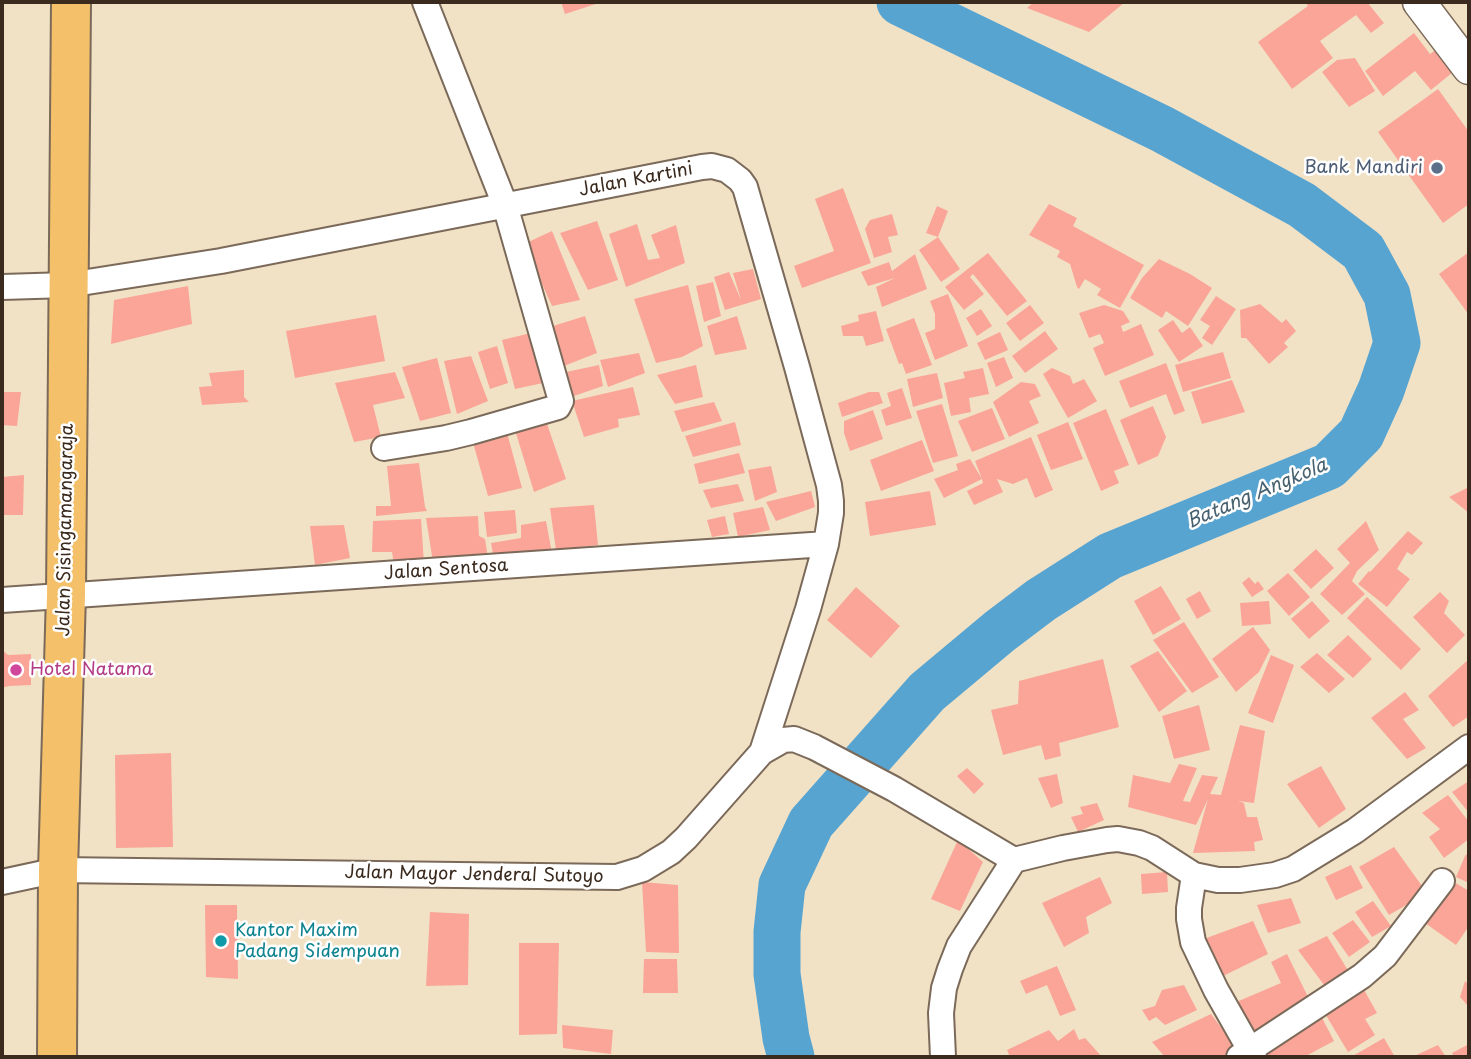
<!DOCTYPE html>
<html>
<head>
<meta charset="utf-8">
<style>
  body { margin:0 }
  #map { position:relative; width:1471px; height:1059px; overflow:hidden; background:#f1e2c6; font-family:"Playpen Sans",sans-serif }
  canvas { display:block }
  .frame { position:absolute; inset:0; border:4px solid #3b2a1e; pointer-events:none }
</style>
</head>
<body>
<div id="map">
<canvas width="1471" height="1059"></canvas>
<div class="frame"></div>
</div>
<script>
const context = document.querySelector('canvas').getContext('2d');
context.lineJoin = 'round';
function shape(rows) {
  const path = new Path2D();
  for (const r of rows) {
    path.moveTo(r[0], r[1]);
    for (let i = 2; i < r.length; i += 2) path.lineTo(r[i], r[i + 1]);
  }
  return path;
}
function trace(path, color, width, dash) {
  context.strokeStyle = color;
  context.lineWidth = width;
  context.lineCap = dash ? 'butt' : 'round';
  context.setLineDash(dash || []);
  context.stroke(path);
}
function paint(path, color) {
  context.fillStyle = color;
  context.fill(path, 'evenodd');
}
function drawText(font, color, halo, rows, align = 'center') {
  context.font = font + ' "Playpen Sans",sans-serif';
  context.lineWidth = 5;
  context.setLineDash([]);
  context.textBaseline = 'middle';
  context.strokeStyle = halo;
  context.fillStyle = color;
  for (const [text, x, y, turn = 0] of rows) {
    context.save();
    context.translate(x, y);
    context.rotate((+turn || 0) * Math.PI / 180);
    context.textAlign = isNaN(turn) ? turn : align;
    if (halo) context.strokeText(text, 0, 0);
    context.fillText(text, 0, 0);
    context.restore();
  }
}
const river = shape([
  [791,1057,786,1038,777,974,777,932,782,885,811,823,927,692,1000,631,1041,600,1110,556,1329,466,1361,434,1381,390,1397,343,1387,295,1363,251,1302,205,1162,129,900,2]
]);
const building = shape([
  [561,2,602,2,565,14],
  [1034,2,1125,2,1089,32,1027,8],
  [1305,2,1367,2,1384,23,1371,33,1356,15,1320,41,1333,58,1292,89,1258,42,1308,6],
  [1414,33,1430,54,1441,46,1458,68,1431,90,1415,71,1383,96,1365,71],
  [1355,58,1375,91,1349,107,1322,72,1337,60],
  [1438,89,1469,132,1469,204,1443,223,1378,132],
  [843,188,871,263,802,288,794,266,834,251,815,199],
  [1049,204,1077,218,1073,226,1144,265,1120,308,1097,295,1101,289,1085,279,1079,289,1077,287,1070,264,1057,257,1060,251,1029,235],
  [937,206,948,211,938,237,960,269,941,282,919,250,938,237,926,233],
  [892,214,898,235,888,237,892,252,874,258,865,229,870,220],
  [597,221,618,280,588,290,560,233],
  [637,224,648,260,660,258,651,235,676,225,685,263,626,287,609,234],
  [552,231,580,300,552,306,524,244],
  [1469,252,1469,315,1439,274],
  [988,253,1027,301,1007,316,973,274,970,277,984,294,964,310,945,287],
  [915,254,927,289,882,307,876,287,895,278,868,286,861,272,889,262,892,271],
  [1159,259,1190,274,1212,288,1188,326,1166,311,1162,318,1130,298,1142,278],
  [753,269,761,299,725,310,714,277,729,272,741,300,733,273],
  [713,282,721,316,704,322,696,286],
  [688,285,703,346,682,357,656,363,634,299],
  [188,286,192,324,111,344,114,300],
  [948,294,968,346,935,360,925,333,935,329,935,314,930,301],
  [1216,296,1236,309,1212,345,1202,338,1210,326,1200,320],
  [1260,304,1282,323,1286,319,1296,331,1284,343,1288,347,1269,364,1246,338,1241,338,1240,310],
  [1030,305,1044,323,1020,341,1006,323],
  [1104,305,1123,311,1130,322,1121,326,1123,332,1141,324,1154,355,1105,376,1093,348,1104,343,1100,334,1089,338,1079,313],
  [981,309,992,326,977,336,966,318],
  [876,311,884,341,866,346,863,336,843,336,841,326,859,321,858,315],
  [376,315,385,361,295,378,286,331],
  [585,316,597,353,564,366,553,326],
  [737,316,747,349,715,355,707,326],
  [914,318,932,365,906,374,902,363,899,364,886,329],
  [1173,320,1182,333,1190,327,1203,346,1179,362,1158,330],
  [1045,331,1058,349,1025,373,1012,356],
  [1000,332,1008,350,985,360,977,343],
  [531,333,543,383,515,389,502,340],
  [497,346,508,383,490,389,478,352],
  [1223,352,1231,378,1183,392,1175,365],
  [639,353,645,373,608,387,600,360],
  [471,356,488,401,457,414,444,361],
  [1004,357,1013,378,996,387,987,363],
  [437,358,451,413,420,421,402,367],
  [1166,363,1185,411,1174,415,1166,394,1130,408,1119,381],
  [599,365,603,386,571,397,566,372],
  [696,365,703,397,675,404,657,375],
  [983,368,989,394,969,398,971,412,951,416,944,383,965,378,963,372],
  [1052,368,1070,376,1073,384,1084,379,1097,401,1068,418,1043,374],
  [244,370,244,397,249,402,202,405,199,387,212,386,209,373],
  [395,372,405,398,373,405,381,437,354,442,335,383],
  [937,373,943,398,913,407,907,379],
  [1232,380,1245,412,1202,424,1191,392],
  [1021,382,1035,384,1041,396,1029,401,1039,423,1009,437,993,402],
  [633,387,640,415,618,419,619,427,584,437,572,401],
  [902,388,912,418,886,426,881,410,891,406,887,393],
  [2,392,21,392,17,426,2,425],
  [869,392,879,392,883,403,842,417,838,403],
  [714,402,722,421,682,432,674,411],
  [942,404,958,456,933,463,916,411],
  [1153,406,1166,437,1158,456,1138,465,1120,420],
  [992,408,1005,439,972,452,958,421],
  [1106,409,1129,465,1114,471,1119,483,1101,491,1073,423],
  [873,410,883,439,850,451,844,433,844,421],
  [546,421,566,479,534,492,515,430],
  [735,422,741,445,693,457,685,436],
  [1068,422,1083,459,1051,470,1037,435],
  [506,429,522,488,488,496,472,439],
  [1031,437,1053,490,1035,498,1027,478,1013,484,997,479,1003,492,974,505,967,491,983,483,982,479,944,498,934,479,958,470,956,464,970,459,982,479,975,461],
  [922,440,934,471,881,491,870,460],
  [739,453,745,473,699,484,694,464],
  [419,463,425,507,427,511,376,516,376,506,391,506,387,466],
  [771,466,777,492,755,501,748,470],
  [24,475,23,515,2,515,2,477],
  [738,484,744,501,711,508,703,490],
  [1469,487,1469,513,1449,497],
  [811,491,815,507,776,521,766,502],
  [930,491,936,525,870,536,865,502],
  [594,505,598,545,556,550,550,508],
  [763,507,770,530,738,537,733,513],
  [515,510,517,533,487,537,484,512],
  [478,516,479,536,485,539,488,558,433,562,426,518],
  [725,516,729,534,712,537,707,520],
  [421,519,424,564,394,564,392,552,372,552,373,521],
  [546,521,552,553,494,560,491,543,521,538,521,525],
  [1366,521,1379,550,1357,571,1352,581,1365,594,1342,615,1320,594,1350,563,1337,549],
  [344,525,350,558,315,565,310,526],
  [1408,531,1423,543,1412,555,1407,552,1397,569,1410,579,1387,607,1358,584,1369,571,1370,572],
  [1316,549,1334,568,1311,589,1293,570],
  [1288,573,1310,597,1289,616,1267,591],
  [1249,577,1255,584,1258,581,1264,589,1252,597,1242,583],
  [1161,586,1181,619,1153,635,1134,601],
  [856,587,900,626,871,658,827,620],
  [1200,591,1211,611,1197,619,1186,599],
  [1440,592,1449,601,1444,613,1465,635,1447,653,1413,617],
  [1367,597,1421,649,1401,670,1347,618],
  [1269,601,1271,624,1242,626,1240,603],
  [1312,601,1330,621,1309,639,1291,619],
  [1184,622,1219,677,1192,693,1153,640],
  [1253,627,1270,650,1259,672,1236,692,1212,659],
  [1348,635,1372,659,1353,678,1327,655],
  [2,650,8,655,31,654,31,685,9,686,2,688],
  [1158,651,1187,691,1159,712,1130,666],
  [1317,653,1345,679,1329,693,1300,667],
  [1271,655,1294,665,1273,723,1248,713],
  [1103,659,1119,727,1059,743,1061,756,1045,760,1041,745,1003,755,991,710,1018,704,1019,681],
  [1469,659,1469,716,1453,727,1428,696],
  [1405,692,1419,710,1403,719,1426,748,1407,759,1371,718],
  [1199,705,1210,750,1174,759,1162,716],
  [1240,725,1265,731,1254,803,1238,801,1244,803,1247,817,1257,817,1263,840,1254,842,1255,851,1193,853,1208,799,1196,825,1128,807,1133,775,1170,783,1179,764,1197,768,1183,801,1190,802,1202,775,1218,777,1210,794,1221,795],
  [171,753,173,847,116,848,115,755],
  [1321,766,1346,809,1319,828,1287,784],
  [967,768,984,784,974,794,957,776],
  [1057,774,1063,803,1051,808,1038,778],
  [1469,781,1469,813,1452,792],
  [1448,795,1469,822,1469,839,1444,858,1429,837,1440,829,1422,813],
  [1097,803,1104,820,1078,832,1071,817,1083,814,1080,807],
  [958,840,983,862,960,911,931,899],
  [1394,847,1427,893,1389,915,1359,867],
  [1469,852,1469,883,1456,877,1465,856],
  [1351,865,1363,888,1336,900,1325,877],
  [1167,872,1168,892,1142,894,1141,874],
  [1100,877,1112,903,1086,917,1089,933,1064,947,1042,903],
  [642,882,678,885,679,953,646,952],
  [1454,882,1469,891,1469,926,1456,945,1425,923],
  [1291,898,1301,923,1268,933,1257,905],
  [1373,901,1391,926,1372,937,1355,912],
  [205,905,237,905,238,979,206,977],
  [430,912,469,914,468,985,426,986],
  [1353,920,1370,942,1349,957,1332,933],
  [1253,921,1268,954,1221,977,1201,940],
  [1327,936,1349,972,1327,989,1298,950],
  [519,943,559,943,557,1034,519,1035],
  [1287,954,1310,1001,1254,1033,1234,1003,1281,983,1271,962],
  [644,959,677,959,678,993,643,993],
  [1057,966,1076,1010,1060,1016,1047,985,1026,994,1020,981],
  [1465,981,1469,985,1469,1007,1460,997],
  [1184,985,1197,1010,1165,1025,1156,1017,1149,1021,1142,1010,1155,1006,1162,990],
  [1363,988,1377,1013,1365,1019,1375,1035,1348,1052,1324,1012],
  [1211,1014,1237,1049,1224,1057,1165,1057,1152,1042],
  [1320,1014,1334,1041,1304,1057,1268,1057,1262,1050],
  [562,1025,613,1030,611,1054,563,1048],
  [1074,1029,1079,1040,1085,1038,1102,1057,1010,1057,1007,1050,1049,1030,1058,1041],
  [1384,1038,1395,1057,1351,1057],
  [1469,1044,1469,1057,1454,1057,1452,1053],
  [1438,1045,1446,1057,1412,1057]
]);
const minor = shape([
  [2,287,68,285,221,261,702,167,712,166,727,170,740,180,745,187,797,367,829,485,831,501,831,513,826,544,808,609,762,752],
  [384,448,446,438,471,432,558,407,561,401,505,205,425,2],
  [2,600,826,544],
  [1194,875,1189,908,1189,919,1193,942,1216,990,1254,1057],
  [2,882,58,870,617,877,643,869,671,852,686,838,762,752,783,740,794,739,814,747,894,789,1014,860,1063,848,1107,840,1118,839,1139,843,1152,848,1194,875,1218,880,1240,880,1275,875,1293,869,1355,831,1469,747],
  [943,1057,941,1013,944,988,950,969,959,946,1014,860],
  [1239,1057,1362,976,1385,956,1442,881]
]);
const tertiary = shape([
  [1419,2,1469,68]
]);
const trunk = shape([
  [57,1057,58,870,66,595,71,2]
]);
const markers = [
  [1437,168,7,"#5c6f8a"],
  [16,670,7,"#d1479c"],
  [221,941,7,"#0f9aa8"]
];
const serviceNames = [
  ["Bank Mandiri",1423,168]
];
const streetNames = [
  ["Jalan Kartini",636,180,-11],
  ["Jalan Sisingamangaraja",66,530,-89],
  ["Jalan Sentosa",446,570,-4],
  ["Jalan Mayor Jenderal Sutoyo",474,875,1]
];
const hotelNames = [
  ["Hotel Natama",30,670]
];
const cultureNames = [
  ["Kantor Maxim",235,931],
  ["Padang Sidempuan",235,952]
];
const waterNames = [
  ["Batang Angkola",1257,494,-23]
];
trace(river, '#58a4d1', 47);
paint(building, '#faa598');
trace(minor, '#7b6a59', 28);
trace(tertiary, '#7b6a59', 35);
trace(trunk, '#7b6a59', 42);
trace(minor, '#fff', 24);
trace(tertiary, '#fff', 32);
trace(trunk, '#f4c16a', 38);
for (const [x, y, r, color] of markers) {
  const dot = new Path2D();
  dot.arc(x, y, r, 0, 2 * Math.PI);
  context.fillStyle = color;
  context.fill(dot);
  trace(dot, '#fff', 2.5);
}
drawText('18px', '#4e5e75', '#fff', serviceNames, 'right');
drawText('18px', '#3b2a1e', '#fff', streetNames);
drawText('18px', '#b23c85', '#fff', hotelNames, 'left');
drawText('18px', '#0d838f', '#fff', cultureNames, 'left');
drawText('italic 19px', '#48616f', '#fff', waterNames);
</script>
</body>
</html>
